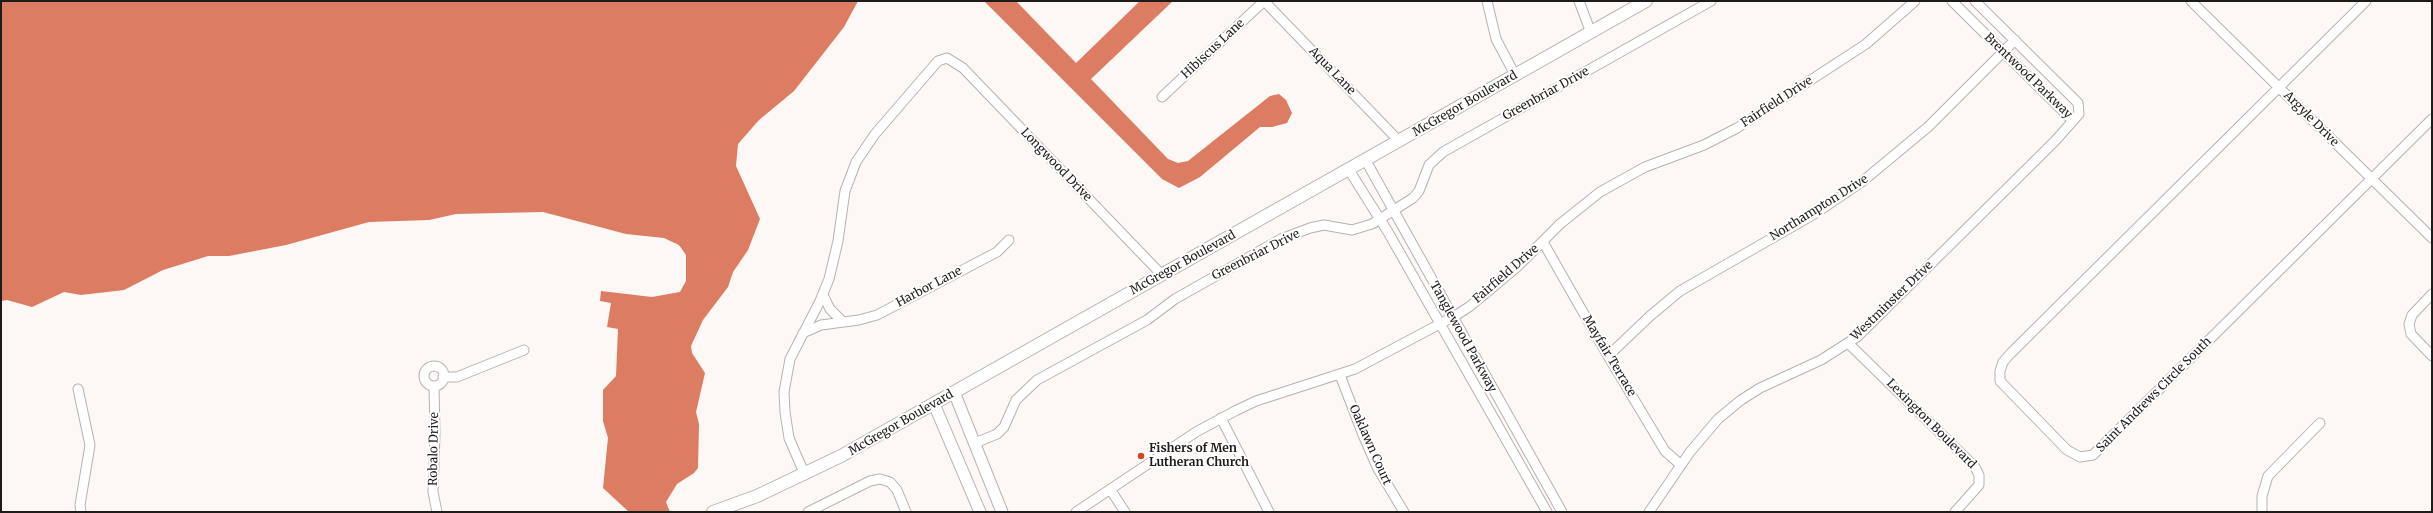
<!DOCTYPE html>
<html>
<head>
<meta charset="utf-8">
<style>
  body { margin:0 }
  #map { position:relative; width:2433px; height:513px; overflow:hidden; background:#fdf7f5; font-family:Merriweather,serif }
  canvas { display:block }
  .frame { position:absolute; inset:0; border:2px solid #1e1c1b; pointer-events:none }
</style>
</head>
<body>
<div id="map">
<canvas width="2433" height="513"></canvas>
<div class="frame"></div>
</div>
<script>
const context = document.querySelector('canvas').getContext('2d');
context.lineJoin = 'round';
function paint(path, color) {
  context.fillStyle = color;
  context.fill(path, 'evenodd');
}
function shape(rows) {
  const path = new Path2D();
  for (const r of rows) {
    if (r.length === 3) {
      path.moveTo(r[0] + r[2], r[1]);
      path.arc(r[0], r[1], r[2], 0, 2 * Math.PI);
      continue;
    }
    path.moveTo(r[0], r[1]);
    for (let i = 2; i < r.length; i += 2) path.lineTo(r[i], r[i + 1]);
  }
  return path;
}
function trace(path, color, width, dash) {
  context.strokeStyle = color;
  context.lineWidth = width;
  context.lineCap = dash ? 'butt' : 'round';
  context.setLineDash(dash || []);
  context.stroke(path);
}
function drawText(font, color, halo, rows, align = 'center') {
  context.font = font + ' Merriweather,serif';
  context.lineWidth = 4;
  context.setLineDash([]);
  context.textBaseline = 'middle';
  context.strokeStyle = halo;
  context.fillStyle = color;
  for (const [text, x, y, turn = 0] of rows) {
    context.save();
    context.translate(x, y);
    context.rotate((+turn || 0) * Math.PI / 180);
    context.textAlign = isNaN(turn) ? turn : align;
    if (halo) context.strokeText(text, 0, 0);
    context.fillText(text, 0, 0);
    context.restore();
  }
}
const water = shape([
  [1,1,858,1,844,27,794,91,759,120,738,144,736,166,760,219,748,250,733,272,728,287,703,320,691,346,692,353,705,373,696,412,699,424,698,468,694,473,677,484,666,502,670,512,629,512,603,488,608,438,603,421,603,390,616,376,618,329,607,327,611,303,600,301,601,291,652,297,680,292,686,281,686,255,679,245,664,238,626,234,543,212,456,214,429,220,369,222,286,245,229,256,208,256,163,270,124,290,81,295,64,292,32,307,7,300,1,301],
  [984,1,1016,1,1076,63,1140,1,1173,1,1091,79,1168,159,1178,163,1188,161,1270,96,1279,94,1286,100,1292,113,1287,123,1272,127,1260,127,1200,177,1179,188,1162,179]
]);
const minor = shape([
  [1264,1,1399,141],
  [1487,1,1496,39,1515,75],
  [1579,1,1591,33],
  [1952,1,2073,121],
  [2191,1,2432,238],
  [2366,1,2010,354,2003,362,2000,371,2000,381,2067,450,2080,457,2093,455,2432,119],
  [1162,97,1264,1],
  [1366,161,1562,512],
  [1349,170,1388,232,1547,512],
  [1543,242,1608,356,1665,451,1681,465],
  [2432,294,2412,315,2409,324,2411,334,2432,356],
  [823,295,830,309,843,322],
  [803,333,821,325,859,320,877,315,997,252,1009,240],
  [1848,343,1975,467,1979,475,1979,485,1955,512],
  [1608,356,1650,316,1680,291,1816,213,1863,181,1928,127,2015,40],
  [434,376,10],
  [1340,375,1363,435,1378,469,1404,512],
  [443,377,457,377,524,350],
  [434,386,435,434,433,492,437,512],
  [78,389,90,445,80,505,81,512],
  [1221,418,1269,512],
  [975,443,997,434,1004,427,1016,400,1037,380,1147,320,1175,299,1281,239,1310,228,1324,225,1352,230,1372,224,1413,198,1419,191,1429,165,1443,152,1711,1],
  [805,475,789,438,785,412,784,392,790,359,820,301,829,279,838,241,845,191,856,162,875,134,938,61,947,58,963,68,1162,275],
  [1110,489,1125,512],
  [808,512,870,481,880,479,890,482,897,490,906,512],
  [1076,512,1196,432,1235,411,1256,401,1355,369,1453,317,1469,307,1517,267,1560,224,1600,192,1645,167,1704,145,1737,128,1866,44,1915,1],
  [1649,512,1690,452,1718,419,1741,400,1760,388,1821,360,1857,337,2055,141,2079,114,2078,103,1975,1],
  [2262,512,2262,496,2268,476,2320,423]
]);
const tertiary = shape([
  [954,392,1002,512],
  [934,404,980,512]
]);
const secondary = shape([
  [713,512,757,496,841,456,1646,1]
]);
const markers = [
  [1141,456,4,"#d14820"]
];
const streetNames = [
  ["Hibiscus Lane",1213,49,-43],
  ["Aqua Lane",1332,71,46],
  ["Brentwood Parkway",2028,76,44],
  ["Greenbriar Drive",1546,94,-29],
  ["Fairfield Drive",1777,102,-33],
  ["McGregor Boulevard",1465,104,-30],
  ["Argyle Drive",2311,119,45],
  ["Longwood Drive",1056,165,46],
  ["Northampton Drive",1819,208,-32],
  ["Greenbriar Drive",1256,255,-27],
  ["McGregor Boulevard",1183,263,-29],
  ["Fairfield Drive",1506,274,-41],
  ["Harbor Lane",929,287,-28],
  ["Westminster Drive",1892,301,-44],
  ["Tanglewood Parkway",1463,337,61],
  ["Mayfair Terrace",1609,356,59],
  ["Saint Andrews Circle South",2154,395,-45],
  ["McGregor Boulevard",901,423,-30],
  ["Lexington Boulevard",1931,424,45],
  ["Oaklawn Court",1370,445,66],
  ["Robalo Drive",434,449,-89]
];
const poiNames = [
  ["Fishers of Men",1149,449],
  ["Lutheran Church",1149,463]
];
paint(water, '#dc7c62');
trace(minor, '#b7b2b0', 11);
trace(tertiary, '#b7b2b0', 13);
trace(secondary, '#b7b2b0', 14);
trace(minor, '#fff', 9);
trace(tertiary, '#fff', 11);
trace(secondary, '#fff', 12);
for (const [x, y, r, color] of markers) {
  const dot = new Path2D();
  dot.arc(x, y, r, 0, 2 * Math.PI);
  context.fillStyle = color;
  context.fill(dot);
  trace(dot, '#fff', 1.5);
}
drawText('12px', '#1e1c1b', '#fff', streetNames);
drawText('bold 12px', '#1e1c1b', '#fff', poiNames, 'left');
</script>
</body>
</html>
